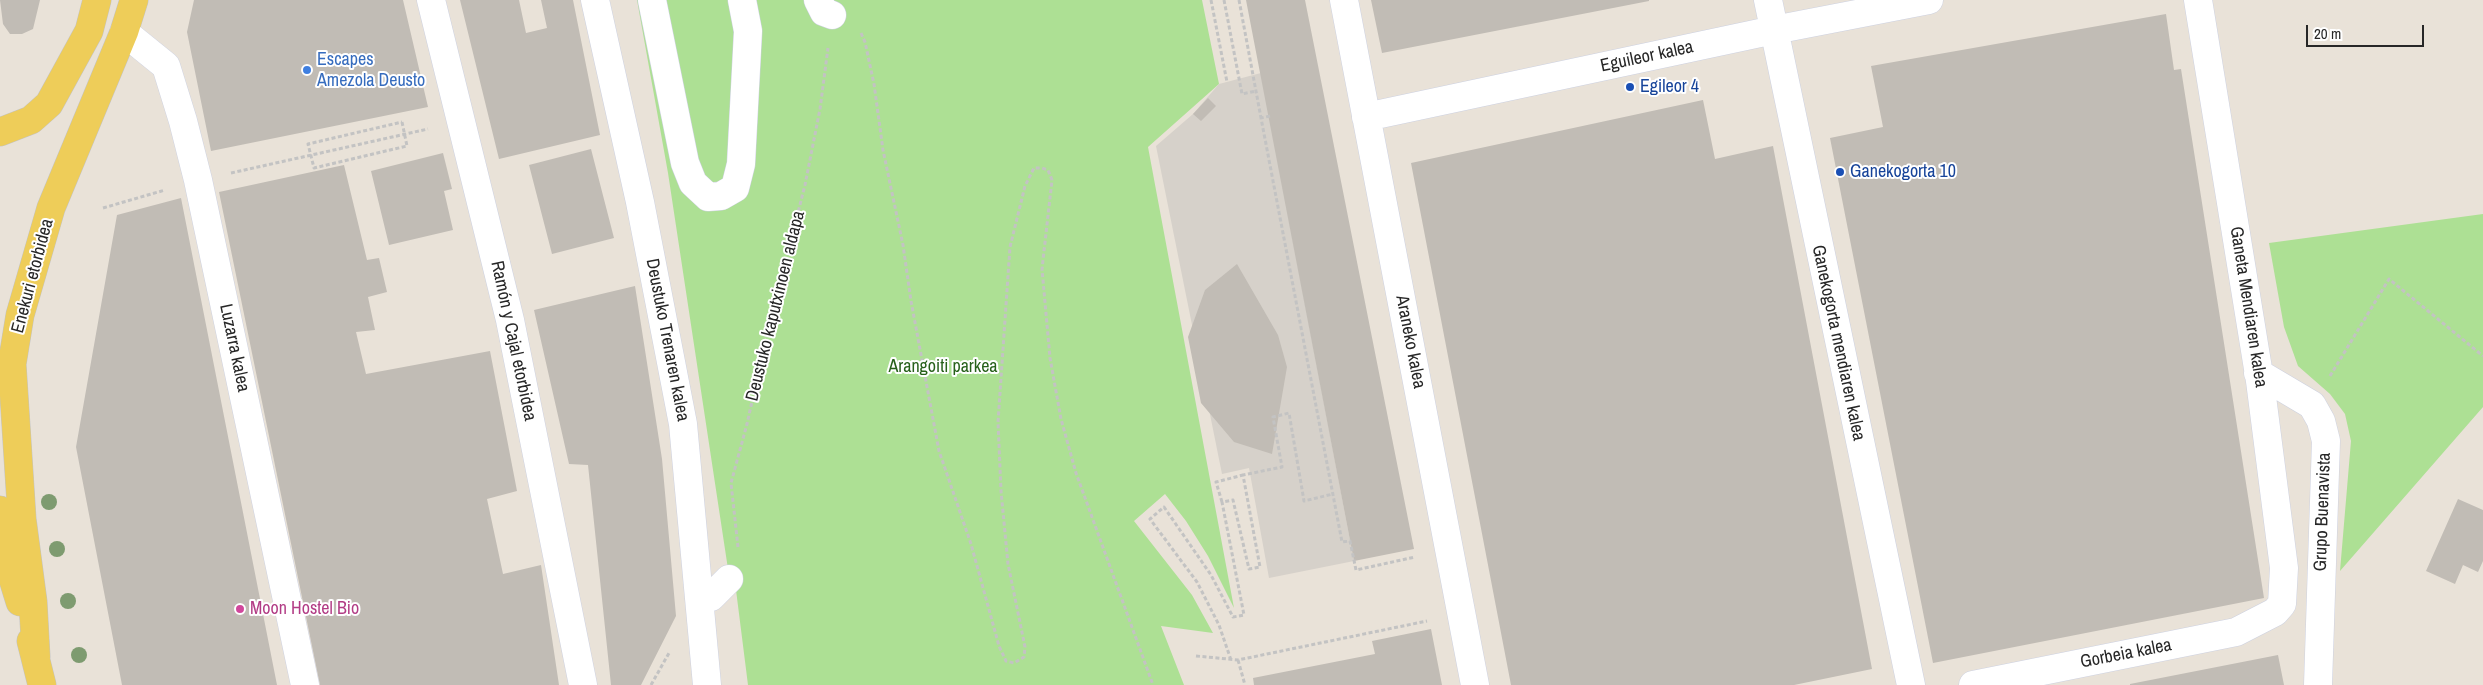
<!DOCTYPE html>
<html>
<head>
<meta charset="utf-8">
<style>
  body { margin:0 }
  #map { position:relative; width:2483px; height:685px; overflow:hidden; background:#e9e2d8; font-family:"Archivo Narrow",sans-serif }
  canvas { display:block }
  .scale { position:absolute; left:2306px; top:25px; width:118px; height:22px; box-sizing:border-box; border:2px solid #272727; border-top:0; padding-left:6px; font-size:15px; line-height:18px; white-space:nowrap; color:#272727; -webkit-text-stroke:4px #fff; paint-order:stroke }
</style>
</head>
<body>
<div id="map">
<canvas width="2483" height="685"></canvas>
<div class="scale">20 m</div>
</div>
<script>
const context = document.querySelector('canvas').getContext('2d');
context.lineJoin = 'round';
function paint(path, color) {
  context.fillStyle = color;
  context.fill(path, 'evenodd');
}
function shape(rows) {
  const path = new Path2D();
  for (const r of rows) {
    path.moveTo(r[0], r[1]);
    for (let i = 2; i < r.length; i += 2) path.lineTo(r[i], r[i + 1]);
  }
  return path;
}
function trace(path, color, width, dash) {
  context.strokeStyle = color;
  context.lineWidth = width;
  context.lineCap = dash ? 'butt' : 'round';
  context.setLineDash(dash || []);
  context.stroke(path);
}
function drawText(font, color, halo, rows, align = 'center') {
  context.font = font + ' "Archivo Narrow",sans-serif';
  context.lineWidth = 4;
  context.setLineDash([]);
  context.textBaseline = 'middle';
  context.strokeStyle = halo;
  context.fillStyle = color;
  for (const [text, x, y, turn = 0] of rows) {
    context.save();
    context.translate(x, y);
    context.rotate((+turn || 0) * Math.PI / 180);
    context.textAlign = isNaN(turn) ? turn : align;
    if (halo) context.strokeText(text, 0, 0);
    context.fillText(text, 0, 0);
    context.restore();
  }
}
const green = shape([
  [637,0,1202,0,1219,84,1148,147,1234,608,1208,556,1186,521,1165,494,1134,521,1192,595,1213,633,1161,626,1184,685,748,685,736,590,728,569,668,173],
  [2483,214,2483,407,2340,571,2351,441,2345,414,2330,394,2298,366,2284,327,2269,243]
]);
const plaza = shape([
  [1261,73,1354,561,1269,578,1249,468,1222,474,1156,146,1193,114,1219,84]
]);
const building = shape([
  [0,0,40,0,33,29,22,34,10,34,3,24],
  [194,0,403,0,428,107,211,151,187,32],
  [460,0,519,0,526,33,547,28,541,0,573,0,600,135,499,159],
  [1246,0,1305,0,1414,549,1354,561],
  [1371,0,1649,0,1649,1,1382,53],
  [2166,14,2174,70,2181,69,2264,598,1933,663,1830,138,1883,127,1871,66],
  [1208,98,1216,106,1201,121,1193,114],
  [1703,100,1715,159,1773,146,1872,669,1794,685,1511,685,1411,163],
  [591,149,614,238,552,254,529,165],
  [443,153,452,189,444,191,453,230,389,245,371,171],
  [344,165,367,260,379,258,387,292,368,297,375,330,356,332,366,374,490,351,517,491,487,499,503,574,541,565,559,685,320,685,219,192],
  [181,198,277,685,122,685,76,447,117,215],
  [1237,264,1278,335,1287,367,1272,454,1234,442,1201,403,1188,337,1205,290],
  [635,286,662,459,676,616,641,685,611,685,588,465,569,464,534,310],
  [2458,499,2483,510,2483,561,2478,572,2463,565,2455,584,2426,571],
  [1431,629,1442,685,1254,685,1253,678,1375,654,1372,641],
  [2278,655,2284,685,2130,685,2130,684]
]);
const path = shape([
  [1211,0,1227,82],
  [1224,0,1242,94,1256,91],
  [1239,0,1261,118],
  [861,33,865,42,874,84,883,150,903,245,911,301,939,451,971,544,999,646,1006,661,1014,663,1024,657,1025,647,1008,564,1001,491,998,422,1010,247,1025,186,1034,168,1042,168,1048,170,1052,180,1042,269,1050,358,1061,419,1076,473,1153,685],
  [1270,116,1261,118,1342,542,1350,541,1356,570,1415,557],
  [402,122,407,146,314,168,308,144,402,122],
  [231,173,428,129],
  [103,208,165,190],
  [2330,376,2389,279,2483,356],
  [1222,502,1216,482,1243,475],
  [738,547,731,483,747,424,766,338,805,185,820,109,828,48],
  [1196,656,1238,660,1427,621],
  [1231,660,1219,625,1197,582,1150,519,1164,507,1211,575,1233,617,1244,615,1222,502,1233,500,1249,569,1260,567,1243,475,1282,467,1273,417,1289,413,1304,501,1333,494],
  [1238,660,1245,685],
  [651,685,669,653]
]);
const minor = shape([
  [431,0,510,320,583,685],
  [595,0,640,202,683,424,707,685],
  [652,0,685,163,693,183,708,197,721,196,735,188,741,164,748,31,742,0],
  [818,0,824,12,832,15],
  [1344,0,1475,685],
  [1768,0,1911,685],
  [124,32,166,66,183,121,198,180,305,685],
  [1366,117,1774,30,1929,0],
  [2258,373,2312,405,2321,421,2326,441,2318,685],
  [711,597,729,579],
  [1973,685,2236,632,2275,612,2282,604,2284,568,2260,381,2198,0]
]);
const major = shape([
  [0,132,31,120,49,104,89,31,97,0],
  [0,510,8,563,20,602],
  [31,641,42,685],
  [36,657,33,602,22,519,12,364,20,315,51,208,124,32,134,0]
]);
const trees = [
  [49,502],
  [57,549],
  [68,601],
  [79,655]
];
const markers = [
  [307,70,5,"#3f7fe0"],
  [1630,87,5,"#1a4fb4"],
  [1840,172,5,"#1a4fb4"],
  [240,609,5,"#d1479c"]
];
const streetNames = [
  ["Eguileor kalea",1647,57,-12],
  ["Enekuri etorbidea",33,276,-75],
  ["Deustuko kaputxinoen aldapa",776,306,-76],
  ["Ganeta Mendiaren kalea",2248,307,81],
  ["Deustuko Trenaren kalea",667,340,79],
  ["Ramón y Cajal etorbidea",513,341,78],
  ["Araneko kalea",1410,342,79],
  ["Ganekogorta mendiaren kalea",1838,343,78],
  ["Luzarra kalea",234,348,78],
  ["Grupo Buenavista",2323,512,-88],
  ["Gorbeia kalea",2126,654,-11]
];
const shopNames = [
  ["Escapes",317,60],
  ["Amezola Deusto",317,81]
];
const transitNames = [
  ["Egileor 4",1640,87],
  ["Ganekogorta 10",1850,172]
];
const parkNames = [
  ["Arangoiti parkea",943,367]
];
const hotelNames = [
  ["Moon Hostel Bio",250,609]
];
paint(green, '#ade094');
paint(plaza, '#d6d1ca');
paint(building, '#c1bcb5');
trace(minor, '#cdd1e0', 29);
trace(major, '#c3c3c3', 29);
trace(path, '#c3c3c3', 3, [4, 2.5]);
trace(minor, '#fff', 28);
trace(major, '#eecd59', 28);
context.fillStyle = '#7e9b70';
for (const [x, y] of trees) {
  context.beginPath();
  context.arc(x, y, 8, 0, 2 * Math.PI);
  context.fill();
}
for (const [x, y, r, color] of markers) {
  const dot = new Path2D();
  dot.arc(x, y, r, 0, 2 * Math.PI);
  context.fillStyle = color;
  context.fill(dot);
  trace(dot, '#fff', 2);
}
drawText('18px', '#272727', '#fff', streetNames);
drawText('18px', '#366cbe', '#fff', shopNames, 'left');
drawText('18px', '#164399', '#fff', transitNames, 'left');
drawText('18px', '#27611a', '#fff', parkNames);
drawText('18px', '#b23c85', '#fff', hotelNames, 'left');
</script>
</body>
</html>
